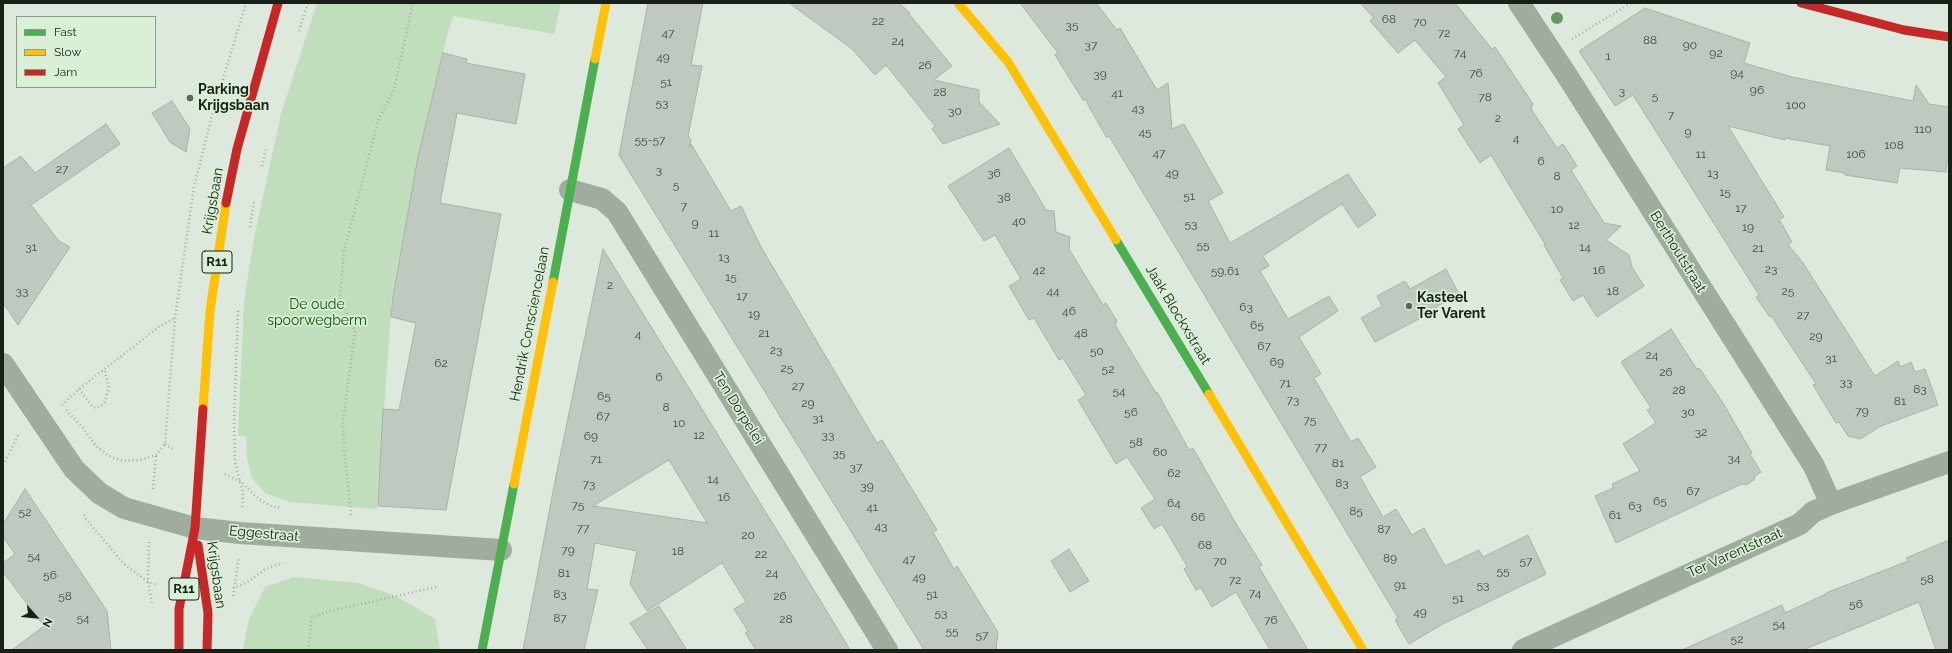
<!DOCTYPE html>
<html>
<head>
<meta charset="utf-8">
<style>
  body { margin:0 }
  #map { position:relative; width:1952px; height:653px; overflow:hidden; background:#dde9dc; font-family:Raleway,sans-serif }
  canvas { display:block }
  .frame { position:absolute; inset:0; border:4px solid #182017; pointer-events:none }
  .legend { position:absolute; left:16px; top:16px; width:140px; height:72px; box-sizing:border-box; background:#d9efd6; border:1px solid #8c9c8a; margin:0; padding:5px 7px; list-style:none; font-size:12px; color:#182017 }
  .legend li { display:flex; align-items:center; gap:8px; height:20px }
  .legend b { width:20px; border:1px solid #8c9c8a }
  .north { position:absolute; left:16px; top:597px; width:40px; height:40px; -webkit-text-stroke:3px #d9efd6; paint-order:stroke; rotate:117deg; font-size:11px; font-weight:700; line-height:16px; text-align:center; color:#182017 }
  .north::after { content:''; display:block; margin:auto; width:14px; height:18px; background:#182017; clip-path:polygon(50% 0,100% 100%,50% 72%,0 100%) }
</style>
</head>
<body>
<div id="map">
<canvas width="1952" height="653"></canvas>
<div class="frame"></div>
<ul class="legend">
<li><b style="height:5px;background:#4caf50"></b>Fast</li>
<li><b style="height:5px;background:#ffc107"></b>Slow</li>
<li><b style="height:5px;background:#c62828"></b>Jam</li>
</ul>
<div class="north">N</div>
</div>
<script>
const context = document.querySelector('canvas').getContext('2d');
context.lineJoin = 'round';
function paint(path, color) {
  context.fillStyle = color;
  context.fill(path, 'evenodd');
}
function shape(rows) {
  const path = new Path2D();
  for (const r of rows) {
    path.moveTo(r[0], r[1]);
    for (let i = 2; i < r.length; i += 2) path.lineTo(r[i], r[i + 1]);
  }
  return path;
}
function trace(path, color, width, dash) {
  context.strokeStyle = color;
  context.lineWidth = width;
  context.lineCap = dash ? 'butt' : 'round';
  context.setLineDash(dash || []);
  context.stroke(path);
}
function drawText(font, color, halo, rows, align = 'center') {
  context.font = font + ' Raleway,sans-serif';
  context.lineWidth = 3.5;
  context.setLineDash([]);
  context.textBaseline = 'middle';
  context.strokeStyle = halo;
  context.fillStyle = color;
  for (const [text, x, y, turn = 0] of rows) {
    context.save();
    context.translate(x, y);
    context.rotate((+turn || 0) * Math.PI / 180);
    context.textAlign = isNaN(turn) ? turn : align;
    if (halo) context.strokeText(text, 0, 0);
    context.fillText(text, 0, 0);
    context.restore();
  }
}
const green = shape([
  [317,3,561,3,554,34,454,16,448,31,418,158,392,297,377,509,290,502,265,493,252,478,247,458,246,437,238,436,244,302,254,238,281,114],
  [294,577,358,583,396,596,435,619,440,650,243,650,249,619,265,587]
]);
const building = shape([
  [648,3,703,3,691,65,702,66,688,136,691,140,690,147,691,144,731,211,741,206,761,247,877,443,882,440,937,530,933,532,954,569,957,566,998,632,996,650,924,650,619,155,648,3],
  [789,3,899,3,910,13,909,14,952,66,934,80,979,90,979,102,1000,124,943,144,932,129,935,126,886,65,875,75,852,49,789,3],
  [1020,3,1096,3,1117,30,1120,28,1157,90,1168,83,1172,129,1184,124,1223,193,1208,201,1230,243,1348,174,1376,215,1358,228,1342,204,1263,256,1269,266,1260,271,1288,319,1329,296,1338,311,1299,337,1321,374,1314,378,1351,442,1358,438,1376,467,1360,477,1383,517,1396,509,1412,535,1424,528,1445,566,1479,550,1483,557,1528,535,1546,574,1441,625,1409,644,1395,620,1398,618,1109,136,1107,138,1088,105,1087,100,1083,100,1055,55,1058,53,1020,3],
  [1360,3,1455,3,1492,49,1495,47,1533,104,1531,109,1557,148,1563,144,1577,166,1571,170,1604,223,1621,226,1606,240,1629,255,1632,267,1644,286,1597,317,1583,295,1573,301,1560,280,1563,278,1544,245,1545,244,1491,155,1480,163,1458,129,1464,125,1438,83,1446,77,1415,40,1398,53,1370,21,1374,18,1360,3],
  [1645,8,1750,43,1744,63,1792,77,1913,101,1916,85,1929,104,1949,107,1949,162,1947,162,1946,172,1900,168,1897,183,1845,175,1845,173,1826,170,1830,146,1785,138,1785,140,1728,126,1784,217,1779,219,1792,242,1788,244,1803,263,1875,376,1898,361,1900,367,1911,362,1915,372,1925,369,1938,405,1881,426,1860,439,1848,436,1839,422,1836,423,1813,385,1816,384,1772,317,1769,316,1756,297,1759,295,1633,95,1615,106,1579,51,1645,8],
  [443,53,467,59,466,63,525,74,516,124,457,113,440,203,501,214,446,510,378,506,383,409,399,410,416,323,391,317,393,296,418,157,443,53],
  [172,101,190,129,186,152,170,142,152,113,172,101],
  [106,124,120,144,31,205,59,241,70,247,18,325,3,303,3,168,21,156,35,173,106,124],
  [1009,148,1046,210,1054,211,1056,232,1070,237,1069,249,1103,305,1106,303,1117,321,1115,325,1127,345,1156,393,1157,392,1189,450,1193,448,1235,522,1262,565,1259,567,1308,650,1270,650,1236,592,1212,607,1201,588,1196,590,1184,569,1187,566,1162,524,1154,529,1141,508,1155,499,1127,457,1116,464,1078,400,1086,395,1063,358,1059,360,1034,318,1029,320,1009,286,1021,279,995,235,984,241,948,186,1009,148],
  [603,249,825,608,850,650,756,650,745,633,748,631,734,609,746,602,722,563,647,611,630,584,637,551,595,543,587,589,598,590,584,650,523,650,556,476,603,249],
  [669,460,707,523,593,506,669,460],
  [1446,269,1459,294,1436,307,1438,309,1375,342,1361,318,1382,306,1377,296,1405,281,1410,289,1446,269],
  [1671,329,1696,368,1700,369,1723,403,1752,453,1750,454,1761,472,1755,476,1754,480,1746,485,1742,484,1720,494,1616,543,1595,496,1613,488,1612,484,1640,471,1623,444,1656,423,1647,410,1651,408,1621,362,1671,329],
  [25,489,107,611,111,650,12,650,44,626,3,572,3,563,15,554,3,537,3,524,25,489],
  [1949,540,1949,650,1936,650,1919,602,1803,650,1682,650,1782,605,1785,613,1826,594,1826,593,1908,561,1906,558,1949,540],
  [1069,549,1089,581,1070,592,1051,561,1069,549],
  [659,606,687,650,648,650,630,623,659,606]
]);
const path = shape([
  [1655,3,1657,3],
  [299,31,308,3],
  [1572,39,1631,3],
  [262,166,266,148],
  [250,227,254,202],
  [238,311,234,421,235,462,243,493,242,509],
  [79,389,92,406,96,408,101,406,105,402,109,386,104,369],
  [62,405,79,389,160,326,175,318],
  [66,410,83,428,96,446,109,456,122,461,140,460,156,455,165,444,175,318,194,187,211,119,246,3],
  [165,444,175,450],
  [3,465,18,436,20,434],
  [225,474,241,482,260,500,271,506,281,508],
  [153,489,156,455],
  [84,515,85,518,124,564,148,582,158,585],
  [351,515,344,450,343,422,355,331,340,298,344,251,378,121,394,90,413,3],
  [149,542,148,582,152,604],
  [233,588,246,583,267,568,283,563],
  [233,596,239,557],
  [308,650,312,617,330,611,436,587]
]);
const street = shape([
  [1519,3,1568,77,1814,466,1831,504],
  [570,190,602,199,617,212,887,650],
  [3,364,74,469,99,493,124,508,195,528,240,533,501,550],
  [1523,650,1800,524,1813,512,1831,504,1949,462]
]);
const fast = shape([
  [1116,240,1209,394],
  [553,282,595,59],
  [482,650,514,484]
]);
const slow = shape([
  [958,3,1008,62,1116,240],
  [595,59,606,3],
  [1209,394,1363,650],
  [203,409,210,311,226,203],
  [514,484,553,282]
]);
const jam = shape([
  [1801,3,1904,30,1949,37],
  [226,203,237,149,278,3],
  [198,545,208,613,207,650],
  [179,650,179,609,195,528,203,409]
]);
const trees = [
  [1557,18]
];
const markers = [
  [190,98,4,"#5d665c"],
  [1409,306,4,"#5d665c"]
];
const numberNames = [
  ["68",1389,19],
  ["22",878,21],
  ["70",1420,22],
  ["35",1072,25],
  ["47",668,33],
  ["72",1444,33],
  ["88",1650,40],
  ["24",898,41],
  ["37",1091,45],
  ["90",1690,45],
  ["74",1460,53],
  ["92",1716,53],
  ["1",1608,56],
  ["49",663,57],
  ["26",925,65],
  ["76",1476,73],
  ["94",1737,73],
  ["39",1100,74],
  ["51",666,82],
  ["96",1757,90],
  ["3",1622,91],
  ["28",940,92],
  ["41",1117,93],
  ["5",1655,96],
  ["78",1485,97],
  ["53",662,103],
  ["100",1796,105],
  ["43",1138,108],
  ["30",955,111],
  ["7",1671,115],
  ["2",1498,118],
  ["110",1923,129],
  ["45",1145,132],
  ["9",1688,132],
  ["4",1516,138],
  ["55-57",650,140],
  ["108",1894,145],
  ["47",1159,153],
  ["11",1701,154],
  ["106",1856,154],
  ["6",1541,161],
  ["27",62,169],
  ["3",659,170],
  ["36",994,173],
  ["49",1172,173],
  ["13",1713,173],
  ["8",1557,176],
  ["5",676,185],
  ["15",1725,192],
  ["51",1189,196],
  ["38",1004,197],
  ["7",684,206],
  ["17",1741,208],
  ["10",1557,209],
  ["40",1019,221],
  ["9",695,223],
  ["53",1191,224],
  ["12",1574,225],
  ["19",1748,227],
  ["11",714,233],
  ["55",1203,245],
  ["31",31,247],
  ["14",1585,247],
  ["21",1758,248],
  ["13",724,257],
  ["23",1771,269],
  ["42",1039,270],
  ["16",1599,270],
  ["59,61",1225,271],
  ["15",731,277],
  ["2",610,285],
  ["33",22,291],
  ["44",1053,291],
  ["18",1613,291],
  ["25",1788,291],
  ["17",742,296],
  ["63",1246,307],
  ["46",1069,311],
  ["19",754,314],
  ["27",1803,315],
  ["65",1257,325],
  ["21",764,333],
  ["48",1081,333],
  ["4",638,334],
  ["29",1816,336],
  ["67",1264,346],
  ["23",776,350],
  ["50",1097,351],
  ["24",1652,355],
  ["31",1831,358],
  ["69",1277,362],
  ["62",441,363],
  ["25",787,368],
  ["52",1108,369],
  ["26",1666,372],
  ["6",659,377],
  ["33",1846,382],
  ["71",1285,383],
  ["27",798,386],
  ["83",1920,389],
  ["28",1679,390],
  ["54",1119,391],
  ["65",604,396],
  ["73",1293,400],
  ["81",1900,401],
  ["29",808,403],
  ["8",666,407],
  ["79",1862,411],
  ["56",1131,412],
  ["30",1688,412],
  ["67",603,416],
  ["31",818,418],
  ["75",1310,420],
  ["10",679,423],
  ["32",1701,432],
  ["12",699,435],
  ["33",828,435],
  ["69",591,436],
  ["58",1136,442],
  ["77",1321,447],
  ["60",1160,452],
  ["35",839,453],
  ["34",1734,458],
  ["71",596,459],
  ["81",1338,463],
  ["37",856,467],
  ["62",1174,473],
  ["14",713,479],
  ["83",1342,483],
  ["73",589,484],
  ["39",867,486],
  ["67",1693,491],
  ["16",724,497],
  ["65",1660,501],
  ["64",1174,503],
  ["75",578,505],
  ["63",1635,506],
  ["41",872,507],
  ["85",1356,511],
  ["52",25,512],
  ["61",1615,515],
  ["66",1198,517],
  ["43",881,526],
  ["77",583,528],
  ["87",1384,529],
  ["20",748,535],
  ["68",1205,545],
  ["79",568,550],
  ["18",678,551],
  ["22",761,554],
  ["54",34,556],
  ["89",1390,558],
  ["47",909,559],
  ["70",1220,561],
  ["57",1526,561],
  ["55",1503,571],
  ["81",564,573],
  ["24",772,573],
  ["56",50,575],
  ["49",919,577],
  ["58",1927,579],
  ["72",1235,580],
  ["91",1400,585],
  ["53",1483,585],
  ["74",1255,593],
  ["83",560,594],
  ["51",932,594],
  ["58",65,596],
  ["26",780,596],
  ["51",1458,598],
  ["56",1856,604],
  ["49",1420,612],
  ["53",941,613],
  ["54",83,618],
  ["87",560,618],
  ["28",786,619],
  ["76",1271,620],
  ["54",1779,624],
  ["55",952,631],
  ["57",982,635],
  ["52",1737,639]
];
const shields = [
  [217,262,30],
  [184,589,30]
];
const shieldNames = [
  ["R11",217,262],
  ["R11",184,589]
];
const poiNames = [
  ["Parking",198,90],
  ["Krijgsbaan",198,106],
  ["Kasteel",1417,298],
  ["Ter Varent",1417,314]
];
const streetNames = [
  ["Krijgsbaan",213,201,-80],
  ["Berthoutstraat",1678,252,58],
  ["Jaak Blockxstraat",1178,315,59],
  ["Hendrik Consciencelaan",530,324,-79],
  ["Ten Dorpelei",738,408,58],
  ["Eggestraat",264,534,5],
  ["Ter Varentstraat",1735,553,-24],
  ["Krijgsbaan",216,575,82]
];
const parkNames = [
  ["De oude",317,305],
  ["spoorwegberm",317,321]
];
paint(green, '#c0ddbc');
paint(building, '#c0c9bf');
trace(building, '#a9b2a7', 1);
trace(path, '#a3aea2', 2.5, [1, 3]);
trace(street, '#a0ad9e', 22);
trace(fast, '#4caf50', 9);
trace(slow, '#ffc107', 9);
trace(jam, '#c62828', 9);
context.fillStyle = '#689963';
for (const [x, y] of trees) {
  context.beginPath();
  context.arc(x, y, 6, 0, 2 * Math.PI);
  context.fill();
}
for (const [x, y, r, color] of markers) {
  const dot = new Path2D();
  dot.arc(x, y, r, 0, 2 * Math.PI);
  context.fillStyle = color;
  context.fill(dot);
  trace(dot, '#d9efd6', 1.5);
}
drawText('12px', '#424a41', null, numberNames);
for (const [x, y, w] of shields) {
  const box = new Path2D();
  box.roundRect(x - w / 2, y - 11, w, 22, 3);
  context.fillStyle = '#d9efd6';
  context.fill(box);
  trace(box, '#182017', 1);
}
drawText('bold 13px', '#182017', null, shieldNames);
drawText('bold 14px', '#182017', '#d9efd6', poiNames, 'left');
drawText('14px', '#182017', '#d9efd6', streetNames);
drawText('14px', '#095700', '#d9efd6', parkNames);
</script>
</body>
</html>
